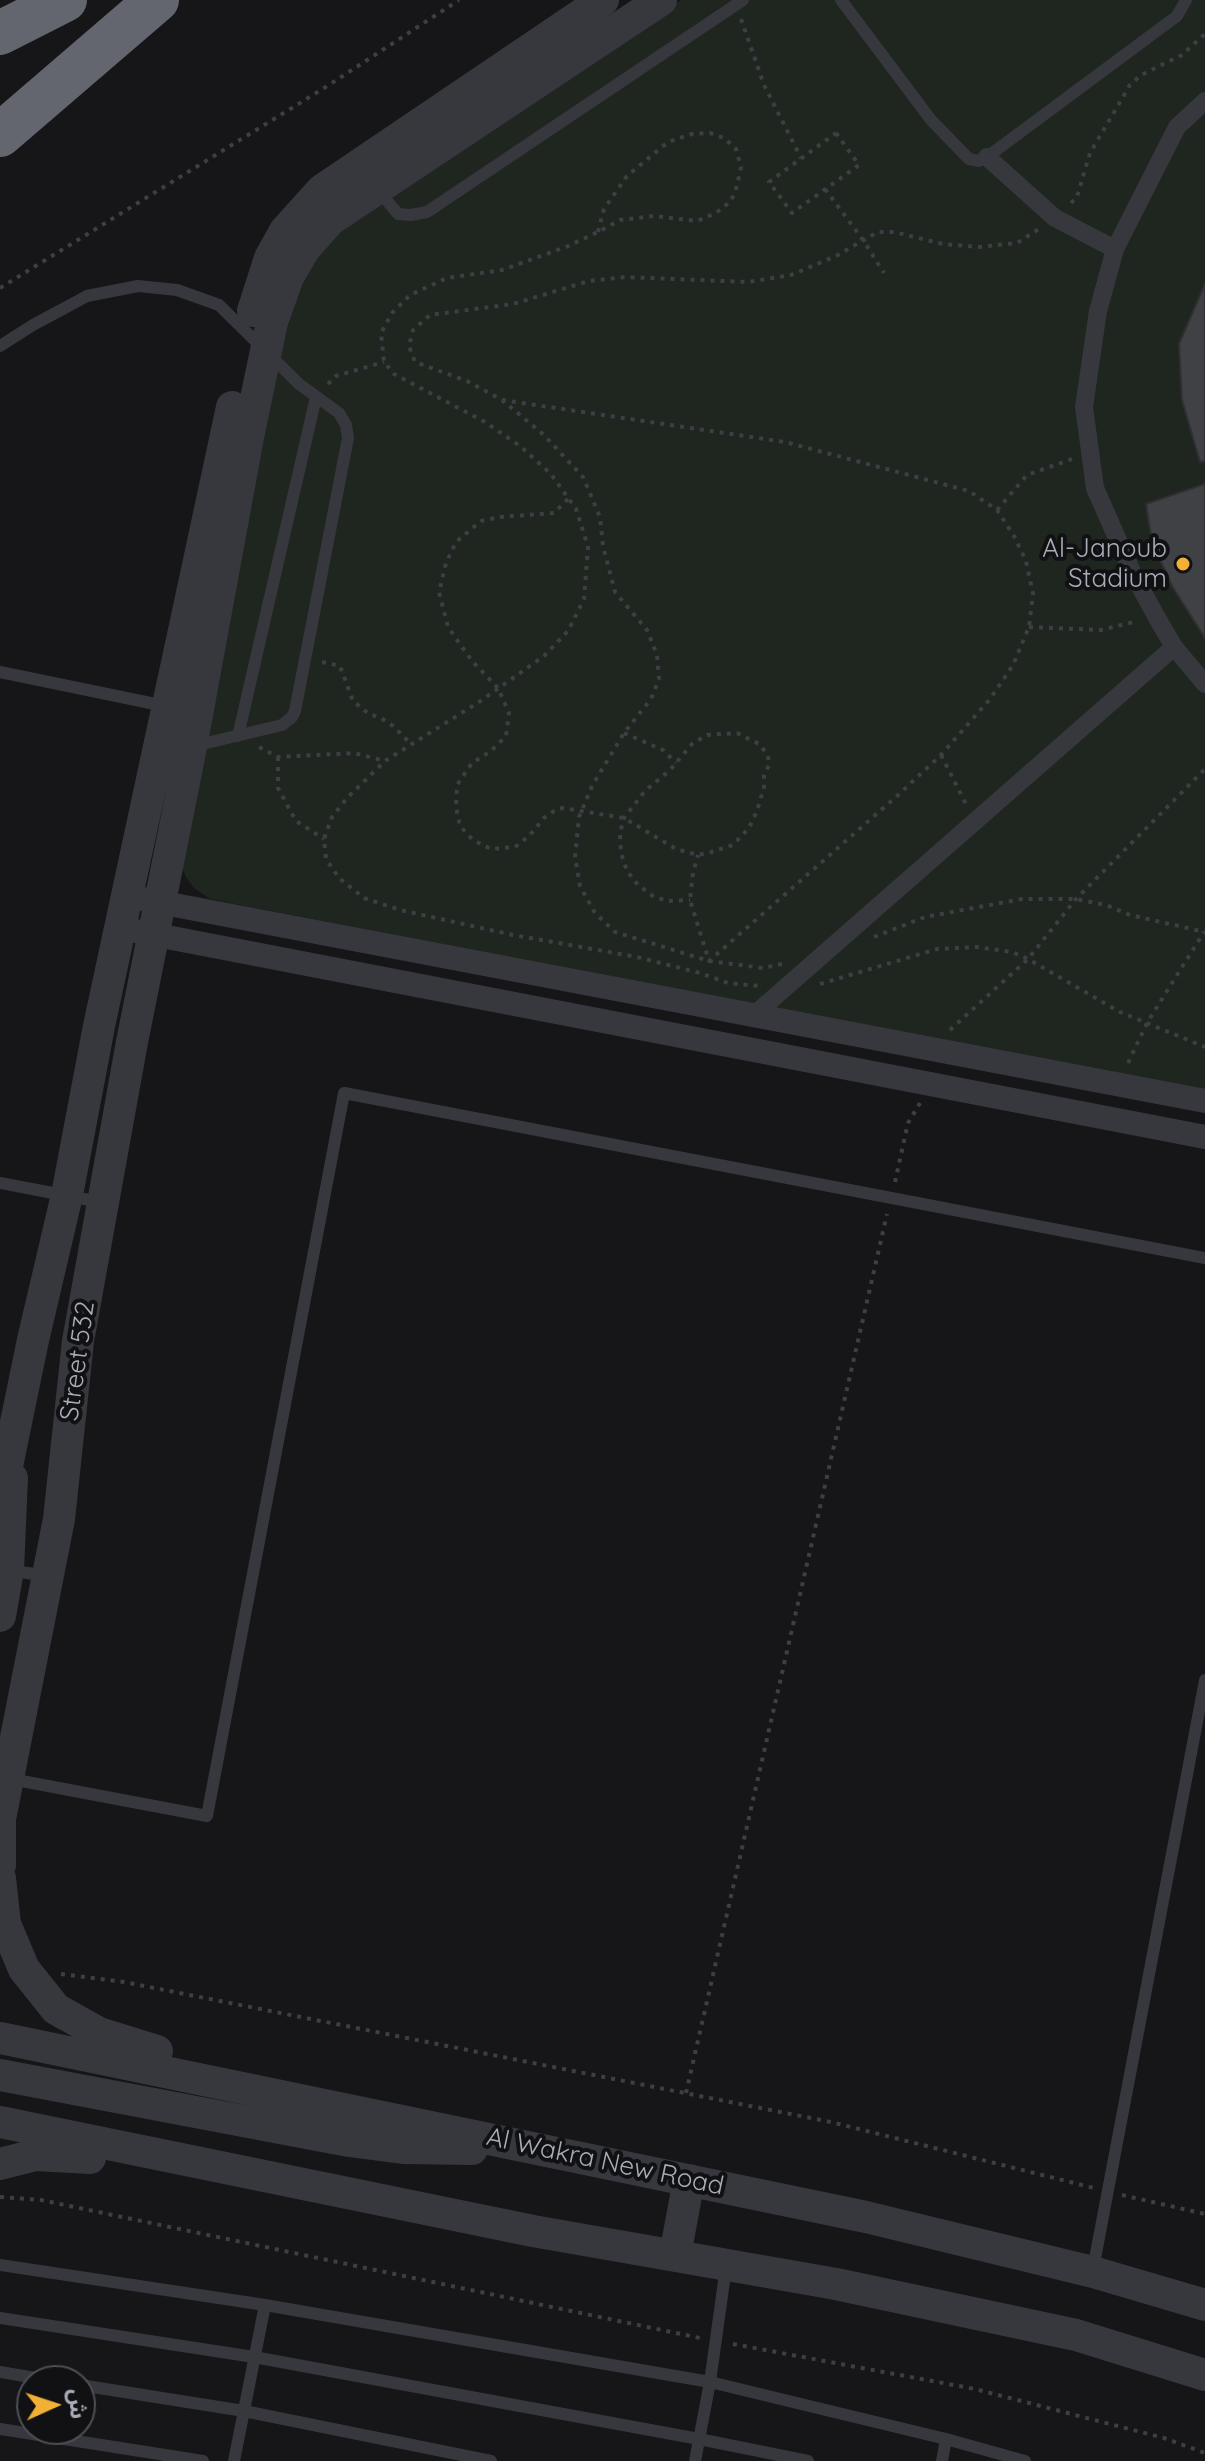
<!DOCTYPE html>
<html>
<head>
<meta charset="utf-8">
<style>
  body { margin:0 }
  #map { position:relative; width:1205px; height:2461px; overflow:hidden; background:#161618; font-family:Quicksand,"Noto Sans Arabic",sans-serif }
  canvas { display:block }
  .north { position:absolute; left:16px; top:2365px; width:80px; height:80px; box-sizing:border-box; background:#111113; border:2px solid #4d4f55; border-radius:50%; rotate:87deg; font-size:22px; font-weight:700; line-height:32px; text-align:center; color:#a8adb8 }
  .north::after { content:''; display:block; margin:auto; width:28px; height:36px; background:#f2b134; clip-path:polygon(50% 0,100% 100%,50% 72%,0 100%) }
</style>
</head>
<body>
<div id="map">
<canvas width="1205" height="2461"></canvas>
<div class="north">ش</div>
</div>
<script>
const context = document.querySelector('canvas').getContext('2d');
context.lineJoin = 'round';
function paint(path, color) {
  context.fillStyle = color;
  context.fill(path, 'evenodd');
}
function shape(rows) {
  const path = new Path2D();
  for (const r of rows) {
    path.moveTo(r[0], r[1]);
    for (let i = 2; i < r.length; i += 2) path.lineTo(r[i], r[i + 1]);
  }
  return path;
}
function trace(path, color, width, dash) {
  context.strokeStyle = color;
  context.lineWidth = width;
  context.lineCap = dash ? 'butt' : 'round';
  context.setLineDash(dash || []);
  context.stroke(path);
}
function drawText(font, color, halo, rows, align = 'center') {
  context.font = font + ' Quicksand,sans-serif';
  context.lineWidth = 8;
  context.setLineDash([]);
  context.textBaseline = 'middle';
  context.strokeStyle = halo;
  context.fillStyle = color;
  for (const [text, x, y, turn = 0] of rows) {
    context.save();
    context.translate(x, y);
    context.rotate((+turn || 0) * Math.PI / 180);
    context.textAlign = isNaN(turn) ? turn : align;
    if (halo) context.strokeText(text, 0, 0);
    context.fillText(text, 0, 0);
    context.restore();
  }
}
const green = shape([
  [681,0,1205,0,1205,1094,210,899,194,888,186,877,180,863,281,344,302,276,340,224,397,184]
]);
const building = shape([
  [1205,284,1205,461,1200,462,1182,400,1179,344,1205,284],
  [1205,484,1205,638,1172,586,1152,542,1146,504,1205,484]
]);
const path = shape([
  [741,19,764,85,801,158],
  [836,133,859,165,792,213,769,182,836,133],
  [825,189,863,240,884,273],
  [1071,203,1077,197,1090,153,1130,85,1141,75,1182,55,1205,34],
  [598,232,604,209,627,176,668,142,692,134,710,133,724,138,736,149,741,167,737,186,731,201,716,213,697,221,654,216,620,220,598,232,566,247,502,270,447,278,410,295,392,313,381,333,384,362,394,374,485,422,520,446,551,474,576,509,588,547,584,599,568,631,544,656,479,702,385,761,347,798,332,817,324,839,326,859,339,878,364,898,400,910,513,935,637,957,700,973,728,983,759,986],
  [0,288,329,85,459,0],
  [328,384,336,376,384,362],
  [502,400,785,442,969,491,997,510,1014,536,1026,561,1033,594,1029,627,1013,665,990,699,941,755,897,796,709,961,690,900,693,873,698,855],
  [568,499,554,513,500,517,481,521,456,542,446,563,439,592,448,627,472,661,498,688,509,713,506,736,491,751,472,763,457,785,456,807,460,826,473,840,491,849,515,847,530,835,544,818,557,809,563,808,624,818,676,849,698,855,711,852,733,845,749,828,757,811,764,787,764,775,769,765,768,755,759,744,737,733,707,735,692,744,670,770,645,791,624,818,620,833,621,853,627,871,638,885,653,896,667,901,690,900],
  [997,510,1027,475,1072,459],
  [1029,627,1101,630,1138,621],
  [322,662,340,666,353,701,369,714,381,718,393,726,411,744],
  [624,733,663,750,676,763],
  [259,747,278,757,354,753,385,761],
  [941,755,967,806],
  [278,757,278,788,296,821,324,839],
  [874,937,925,917,1022,899,1076,899,1106,905,1130,915,1205,932],
  [782,964,763,968,709,961,615,932,595,913,580,886,575,857,579,817,592,786,624,733,651,699,659,679,657,655,647,630,615,592,603,546,600,517,583,477,544,435,502,400,467,381,415,362,409,346,413,330,430,315,513,304,589,281,625,277,748,282,791,275,836,256,878,232,894,232,943,244,979,247,1017,243,1039,229],
  [820,984,937,949,977,947,1012,952,1028,959,1120,1012,1205,1047],
  [950,1030,1028,959,1076,899,1205,769],
  [1128,1063,1147,1023,1204,932],
  [895,1182,908,1123,920,1103],
  [61,1974,124,1982,831,2122,1094,2188],
  [686,2093,887,1214],
  [1122,2195,1205,2214],
  [0,2197,41,2200,700,2338],
  [733,2344,975,2389,1164,2438,1205,2453]
]);
const service = shape([
  [841,0,931,120,969,159,979,161,987,157,1177,16,1186,0],
  [378,190,398,214,411,215,427,212,743,0],
  [0,346,33,325,87,296,138,286,177,290,219,305,299,384,339,413,346,425,348,438,295,711,292,717,282,725,194,746],
  [0,672,165,706],
  [238,736,316,397],
  [0,1183,100,1202],
  [7,1570,48,1576],
  [11,1779,207,1816,344,1093,1205,1258],
  [0,2265,265,2305,710,2382,946,2439,1025,2461],
  [1093,2269,1205,1680],
  [0,2318,254,2357,699,2439,808,2461],
  [0,2372,53,2381],
  [80,2385,244,2411,491,2461],
  [0,2429,203,2461],
  [234,2461,265,2305],
  [695,2461,710,2382,726,2267],
  [942,2461,946,2439]
]);
const pedestrian = shape([
  [1205,101,1177,127,1115,249,1098,311,1084,407,1095,488,1132,572,1156,616,1174,647,1205,684],
  [987,157,1055,218,1115,249],
  [754,1015,1174,647]
]);
const minor = shape([
  [127,896,1205,1101],
  [120,928,1205,1137]
]);
const tertiary = shape([
  [253,311,270,258,285,231,322,190,603,0],
  [0,1500,33,1340,67,1195,99,1026,232,407],
  [0,1616,8,1570,12,1478],
  [0,1819,59,1519,78,1341,132,1042,191,747,248,437,272,322,288,277,305,248,330,220,661,0],
  [0,1865,0,1818],
  [0,1878,5,1924,24,1969,56,2009,99,2033,157,2051],
  [0,2038,866,2217,1093,2272,1205,2305],
  [0,2075,349,2141,403,2148,472,2149],
  [0,2122,533,2231,836,2284,1076,2335,1205,2375],
  [0,2164,35,2155,90,2158],
  [675,2255,689,2180]
]);
const motorway = shape([
  [0,33,65,0],
  [0,135,157,0]
]);
const markers = [
  [1183,564,8,"#f2b134"]
];
const poiNames = [
  ["Al-Janoub",1167,549],
  ["Stadium",1167,579]
];
const streetNames = [
  ["Street 532",78,1361,-82],
  ["Al Wakra New Road",605,2162,12]
];
paint(green, '#1e261f');
paint(building, '#404145');
trace(building, '#303034', 2);
trace(path, '#3d3f44', 4, [4, 6]);
trace(service, '#37383d', 12);
trace(pedestrian, '#37383d', 18);
trace(minor, '#37383d', 24);
trace(tertiary, '#37383d', 32);
trace(motorway, '#63666e', 44);
for (const [x, y, r, color] of markers) {
  const dot = new Path2D();
  dot.arc(x, y, r, 0, 2 * Math.PI);
  context.fillStyle = color;
  context.fill(dot);
  trace(dot, '#111113', 3);
}
drawText('26px', '#a8adb8', '#111113', poiNames, 'right');
drawText('26px', '#a8adb8', '#111113', streetNames);
</script>
</body>
</html>
